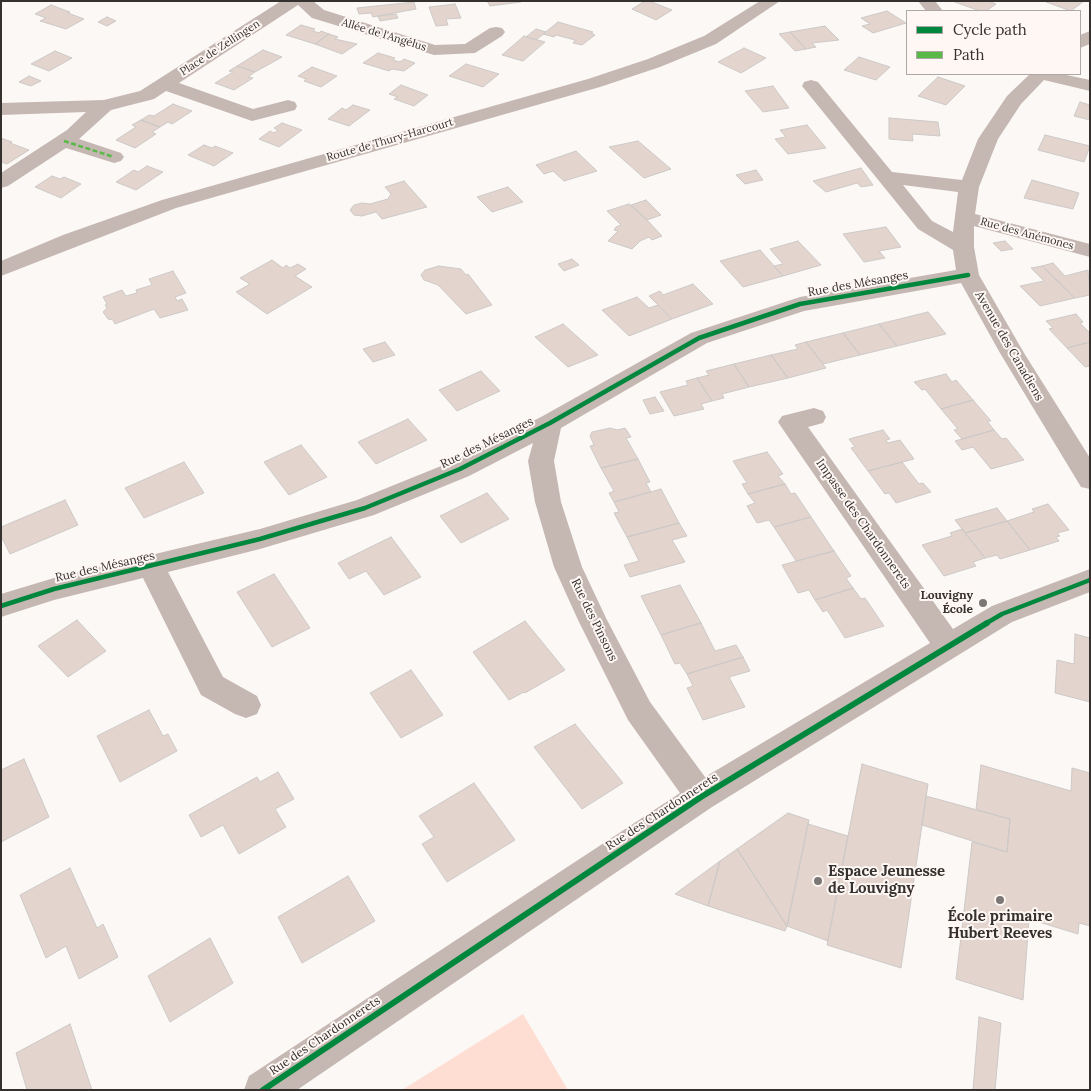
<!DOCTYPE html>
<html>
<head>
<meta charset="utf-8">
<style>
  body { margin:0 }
  #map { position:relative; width:1091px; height:1091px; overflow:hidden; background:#fcf8f6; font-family:Lora,serif }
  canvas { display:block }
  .frame { position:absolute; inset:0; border:2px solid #34312f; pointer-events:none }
  .legend { position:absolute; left:906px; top:10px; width:175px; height:65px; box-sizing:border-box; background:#fef7f4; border:1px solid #ada8a5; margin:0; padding:6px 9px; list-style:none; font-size:15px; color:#34312f }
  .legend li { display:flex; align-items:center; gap:10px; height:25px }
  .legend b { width:25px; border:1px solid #ada8a5 }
</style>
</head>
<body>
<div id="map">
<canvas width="1091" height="1091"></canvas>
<div class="frame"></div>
<ul class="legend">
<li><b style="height:6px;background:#00873e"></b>Cycle path</li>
<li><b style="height:6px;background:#58b947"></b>Path</li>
</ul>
</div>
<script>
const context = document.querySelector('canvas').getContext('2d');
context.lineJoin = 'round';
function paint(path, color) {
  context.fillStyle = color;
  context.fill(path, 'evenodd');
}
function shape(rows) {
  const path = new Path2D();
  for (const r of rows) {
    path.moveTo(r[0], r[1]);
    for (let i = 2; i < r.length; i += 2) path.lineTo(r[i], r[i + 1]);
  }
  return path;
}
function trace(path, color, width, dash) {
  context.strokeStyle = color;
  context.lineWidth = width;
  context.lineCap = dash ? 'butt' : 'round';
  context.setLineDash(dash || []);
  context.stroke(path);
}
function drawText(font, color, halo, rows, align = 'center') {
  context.font = font + ' Lora,serif';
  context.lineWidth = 4;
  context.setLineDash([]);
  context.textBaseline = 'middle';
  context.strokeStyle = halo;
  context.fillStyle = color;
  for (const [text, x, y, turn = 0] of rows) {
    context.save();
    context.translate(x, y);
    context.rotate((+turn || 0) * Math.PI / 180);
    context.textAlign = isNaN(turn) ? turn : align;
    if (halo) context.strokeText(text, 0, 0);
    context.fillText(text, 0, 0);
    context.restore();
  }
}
const green = shape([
  [523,1014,568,1090,402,1090]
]);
const building = shape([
  [487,1,520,1,521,2,490,6,487,1],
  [645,1,649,1,672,10,656,20,632,9,645,1],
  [952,1,988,1,996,4,986,11,980,11,952,1],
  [1047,1,1084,1,1071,11,1046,2,1047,1],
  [414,2,416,9,373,17,371,13,359,14,357,8,414,2],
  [455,4,461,18,446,19,448,25,436,26,429,7,455,4],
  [51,5,70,12,68,13,84,19,66,29,40,21,46,18,35,14,51,5],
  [887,11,906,23,873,33,862,26,870,24,861,18,887,11],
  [396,14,398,18,380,21,378,16,396,14],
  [107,17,116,21,107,26,98,22,107,17],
  [558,22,593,32,591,33,595,35,582,45,573,43,575,40,556,35,554,37,543,34,558,22],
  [301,25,315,29,313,31,319,33,321,31,329,34,315,44,286,35,301,25],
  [825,26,839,40,812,43,816,47,806,49,790,32,825,26],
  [536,29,546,32,536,40,526,37,536,29],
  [790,32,806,49,795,51,779,34,790,32],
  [329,34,338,37,335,39,357,44,342,54,315,44,329,34],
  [524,36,545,42,523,61,502,55,524,36],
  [744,48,766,58,741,73,718,62,744,48],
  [263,50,282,57,255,72,237,66,263,50],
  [55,51,72,58,49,71,31,64,55,51],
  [378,53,395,58,393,60,400,62,404,59,415,63,404,71,392,69,389,71,363,63,378,53],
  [859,57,890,67,876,80,844,70,859,57],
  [466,64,499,74,483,87,449,76,466,64],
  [237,66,255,72,248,77,253,78,234,90,215,83,233,72,229,71,237,66],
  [312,67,337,76,321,87,304,81,306,79,298,76,312,67],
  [29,76,41,81,31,86,19,82,29,76],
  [938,77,965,86,946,105,918,96,938,77],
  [401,85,428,95,414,106,394,99,398,97,389,94,401,85],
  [773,86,789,108,763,112,745,91,773,86],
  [1080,102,1090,105,1090,120,1074,116,1080,102],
  [173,104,192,111,172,124,168,122,160,127,141,120,149,115,154,116,173,104],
  [353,105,370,110,349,126,328,119,342,108,346,110,353,105],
  [889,118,938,122,940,136,912,134,913,141,889,139,889,118],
  [141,120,160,127,152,132,156,134,135,148,116,140,136,127,132,125,141,120],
  [282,123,302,130,279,147,259,139,270,131,274,133,278,130,274,128,282,123],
  [807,125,826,148,788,154,775,139,786,137,780,130,807,125],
  [1045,135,1090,146,1084,162,1038,150,1045,135],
  [1,138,12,142,10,143,29,150,7,164,1,162,1,138],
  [638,141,671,169,644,178,609,147,638,141],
  [204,145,212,148,215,146,233,153,214,166,188,155,204,145],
  [576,151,597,171,564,181,553,171,544,174,536,165,576,151],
  [147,166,163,172,136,190,116,182,134,170,138,172,147,166],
  [861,168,873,185,861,187,857,183,826,192,813,181,861,168],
  [756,170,763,180,745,184,736,175,756,170],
  [52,176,60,179,64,177,81,184,61,198,35,187,52,176],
  [1032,180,1079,193,1073,209,1024,198,1032,180],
  [404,181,427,207,382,219,376,212,362,216,354,215,350,210,354,205,362,203,370,204,388,199,391,194,385,187,404,181],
  [508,187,523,202,492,212,477,197,508,187],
  [646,200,661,215,647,220,631,205,646,200],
  [629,204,647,220,662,236,652,240,649,237,640,241,632,249,608,241,618,231,614,230,616,227,621,225,607,211,629,204],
  [886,227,901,247,879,251,885,258,864,262,843,234,886,227],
  [798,241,821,265,783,276,774,266,783,264,770,249,798,241],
  [1005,241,1013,249,1001,251,993,243,1005,241],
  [760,250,783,276,743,287,720,261,760,250],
  [572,259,579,265,564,271,558,264,572,259],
  [272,260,283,268,286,265,290,268,298,264,306,269,295,276,312,287,267,314,236,292,250,284,240,278,272,260],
  [1053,263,1065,276,1088,270,1090,295,1075,298,1042,266,1053,263],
  [439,266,461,269,466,275,468,274,492,305,466,314,438,285,424,280,421,275,425,270,439,266],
  [1042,266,1075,298,1040,306,1020,286,1044,281,1031,268,1042,266],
  [173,271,186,293,175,297,177,301,182,299,188,310,160,318,154,309,115,324,113,320,108,319,103,312,107,308,105,305,107,304,103,297,122,290,126,296,137,293,136,290,152,285,149,279,173,271],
  [693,284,713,304,672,319,649,296,660,291,663,295,693,284],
  [637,297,649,308,658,305,672,319,629,336,602,310,637,297],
  [928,312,946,334,897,346,879,324,928,312],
  [1076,314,1083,322,1080,323,1090,333,1090,342,1067,348,1049,329,1053,328,1046,321,1076,314],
  [563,324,598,355,568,367,535,337,563,324],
  [879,324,897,346,860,355,843,333,879,324],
  [843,333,860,355,823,364,806,342,843,333],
  [385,342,395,355,373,362,363,349,385,342],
  [806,342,826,368,788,378,771,355,798,349,795,345,806,342],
  [1090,342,1090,366,1085,367,1067,348,1090,342],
  [771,355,788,378,749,387,734,364,771,355],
  [734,364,749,387,722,394,724,398,712,401,697,378,709,375,706,371,734,364],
  [481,371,500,391,457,411,439,390,481,371],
  [946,374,952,382,956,380,973,400,941,409,925,389,922,390,914,382,946,374],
  [697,378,712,401,701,404,704,409,674,416,660,392,688,385,686,381,697,378],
  [655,397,664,411,650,414,643,400,655,397],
  [973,400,991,421,987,421,994,430,962,439,954,430,958,429,941,409,973,400],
  [408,419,427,440,376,464,358,442,408,419],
  [610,428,617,430,625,428,631,437,626,438,638,459,601,468,590,446,594,445,590,436,592,432,610,428],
  [883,430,890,439,886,440,888,443,900,440,914,459,868,471,851,448,855,447,849,439,883,430],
  [994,430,1002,439,1006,438,1024,460,991,469,973,447,962,450,955,441,994,430],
  [301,445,327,477,289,495,264,462,301,445],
  [767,452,783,474,778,476,785,484,748,494,742,484,747,483,733,461,767,452],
  [638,459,650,482,646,483,651,492,614,502,609,493,614,491,601,468,638,459],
  [184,462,204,493,144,518,125,488,184,462],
  [902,462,919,484,923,483,931,492,896,503,889,493,885,494,868,471,902,462],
  [785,484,791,494,795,493,811,517,774,527,769,520,757,523,747,506,755,503,748,494,785,484],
  [661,489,679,523,627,537,614,513,619,512,614,502,661,489],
  [487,493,509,519,461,543,440,516,487,493],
  [65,500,78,525,10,554,1,536,1,527,65,500],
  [1048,504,1069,530,1057,533,1060,536,1056,537,1059,541,1030,550,1007,521,1034,512,1032,509,1048,504],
  [997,508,1007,521,965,533,955,520,997,508],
  [811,517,834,551,796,561,774,527,811,517],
  [1007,521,1030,550,1000,559,997,555,985,558,965,533,1007,521],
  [679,523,687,536,672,540,685,562,630,577,624,565,639,561,627,537,679,523],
  [962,529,985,558,973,562,976,566,944,576,922,545,952,536,950,533,962,529],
  [391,537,421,577,384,595,366,571,349,579,338,563,391,537],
  [834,551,851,576,846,578,853,588,815,600,809,590,798,593,782,565,834,551],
  [274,574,310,628,272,647,237,592,274,574],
  [680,585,701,623,661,635,641,596,680,585],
  [853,588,861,599,865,598,884,626,845,638,827,610,823,612,815,600,853,588],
  [77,620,106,651,68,677,38,646,77,620],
  [525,621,565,670,525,693,524,692,509,700,473,652,525,621],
  [701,623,715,651,736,645,743,657,687,674,680,663,675,664,661,635,701,623],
  [1075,634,1090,638,1090,702,1055,693,1057,660,1074,664,1075,634],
  [743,657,750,671,729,677,745,707,703,720,687,688,693,686,687,674,743,657],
  [411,670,443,715,401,738,370,693,411,670],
  [149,710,163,736,168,734,177,751,120,782,97,736,149,710],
  [575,724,623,783,582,809,534,747,575,724],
  [24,759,49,817,1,842,1,770,24,759],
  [862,764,928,784,901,968,827,945,862,764],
  [981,765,1071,791,1072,768,1090,773,1090,926,1079,923,1078,934,1029,919,1023,1000,956,979,972,842,1007,852,1010,819,976,810,981,765],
  [278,772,294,799,275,809,286,827,239,854,223,825,201,837,189,815,257,777,260,782,278,772],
  [474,783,515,840,447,882,422,844,434,837,419,816,474,783],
  [926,796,1010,819,1007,852,922,825,926,796],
  [788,813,809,820,787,926,737,849,788,813],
  [808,824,848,836,828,941,787,926,808,824],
  [737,849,787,926,785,931,708,906,720,861,737,849],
  [720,861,708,906,675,894,720,861],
  [70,868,97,928,103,924,118,957,79,979,66,946,46,958,20,895,70,868],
  [348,876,375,921,302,963,278,917,348,876],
  [210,938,233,983,170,1022,148,976,210,938],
  [979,1017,1001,1023,995,1090,973,1090,979,1017],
  [70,1024,92,1090,27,1090,16,1053,70,1024]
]);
const minor = shape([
  [281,1,313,1,324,10,435,45,465,44,490,28,496,27,502,28,505,32,502,36,475,53,434,55,312,18,298,5,179,83,253,109,288,100,295,102,297,106,295,110,252,121,166,91,154,99,111,110,79,139,121,153,124,157,121,161,114,163,66,148,8,186,1,188,1,173,67,130,86,112,1,115,1,103,104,100,140,91,281,1],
  [760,1,780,1,716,44,660,67,600,87,176,208,1,276,1,261,63,235,162,200,588,79,648,59,704,36,760,1],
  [918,1,935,1,943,11,926,11,918,1],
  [1090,31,1090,44,1080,48,1080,35,1090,31],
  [1030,74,1062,74,1090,80,1090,91,1044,80,1021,104,998,139,979,187,975,214,1090,244,1090,257,974,226,974,247,979,275,1024,353,1090,458,1090,489,1081,487,1000,353,961,283,804,311,707,343,561,428,554,461,561,502,582,567,606,618,650,702,705,777,930,643,782,428,778,422,782,416,814,408,823,411,826,417,823,423,808,427,953,629,992,606,1090,569,1090,592,1012,622,712,807,297,1090,244,1090,249,1076,680,793,628,720,578,620,554,567,535,502,528,461,533,443,469,476,374,515,260,549,168,572,223,677,257,696,261,705,257,714,246,718,235,714,201,695,143,578,54,600,1,617,1,594,54,578,260,529,357,500,451,462,541,417,691,333,800,297,956,270,953,250,918,229,802,86,804,82,811,80,818,82,892,172,962,180,978,139,1007,96,1030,74],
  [903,185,958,192,953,232,932,221,903,185]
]);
const quiet = shape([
  [64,141,114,157]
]);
const cyclewayFar1 = shape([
  [1,606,54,589,260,539,365,508,460,469,550,423,699,338,800,304,968,275],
  [985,624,1002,614,1090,580]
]);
const cycleway = shape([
  [263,1090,701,797,987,623]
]);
const markers = [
  [983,603,5,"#7a7775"],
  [818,881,5,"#7a7775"],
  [1000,900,5,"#7a7775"]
];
const farStreetnames = [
  ["Allée de l'Angélus",384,35,17],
  ["Place de Zellingen",220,48,-33],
  ["Route de Thury-Harcourt",390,140,-16],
  ["Rue des Anémones",1027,234,15]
];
const streetNames = [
  ["Rue des Mésanges",858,284,-10],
  ["Avenue des Canadiens",1009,346,60],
  ["Rue des Mésanges",487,443,-26],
  ["Impasse des Chardonnerets",863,524,55],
  ["Rue des Mésanges",105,567,-13],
  ["Rue des Pinsons",594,620,64],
  ["Rue des Chardonnerets",662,812,-33],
  ["Rue des Chardonnerets",325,1036,-34]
];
const poiNames = [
  ["Louvigny",973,596],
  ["École",973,610]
];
const nearPoinames = [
  ["Espace Jeunesse",828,872],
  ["de Louvigny",828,889],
  ["École primaire",1000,917,"center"],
  ["Hubert Reeves",1000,934,"center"]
];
paint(green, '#feded3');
paint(building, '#e3d4ce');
trace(building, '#ccc9c7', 1);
paint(minor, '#c5b7b2');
trace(quiet, '#58b947', 2.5, [5, 2.5]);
trace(cyclewayFar1, '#00873e', 4.5);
trace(cycleway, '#00873e', 6);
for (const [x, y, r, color] of markers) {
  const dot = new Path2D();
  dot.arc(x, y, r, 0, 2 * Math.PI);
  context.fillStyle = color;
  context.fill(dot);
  trace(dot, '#fef7f4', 2);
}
drawText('11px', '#34312f', '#fef7f4', farStreetnames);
drawText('12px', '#34312f', '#fef7f4', streetNames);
drawText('bold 12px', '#34312f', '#fef7f4', poiNames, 'right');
drawText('bold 15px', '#34312f', '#fef7f4', nearPoinames, 'left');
</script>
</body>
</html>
